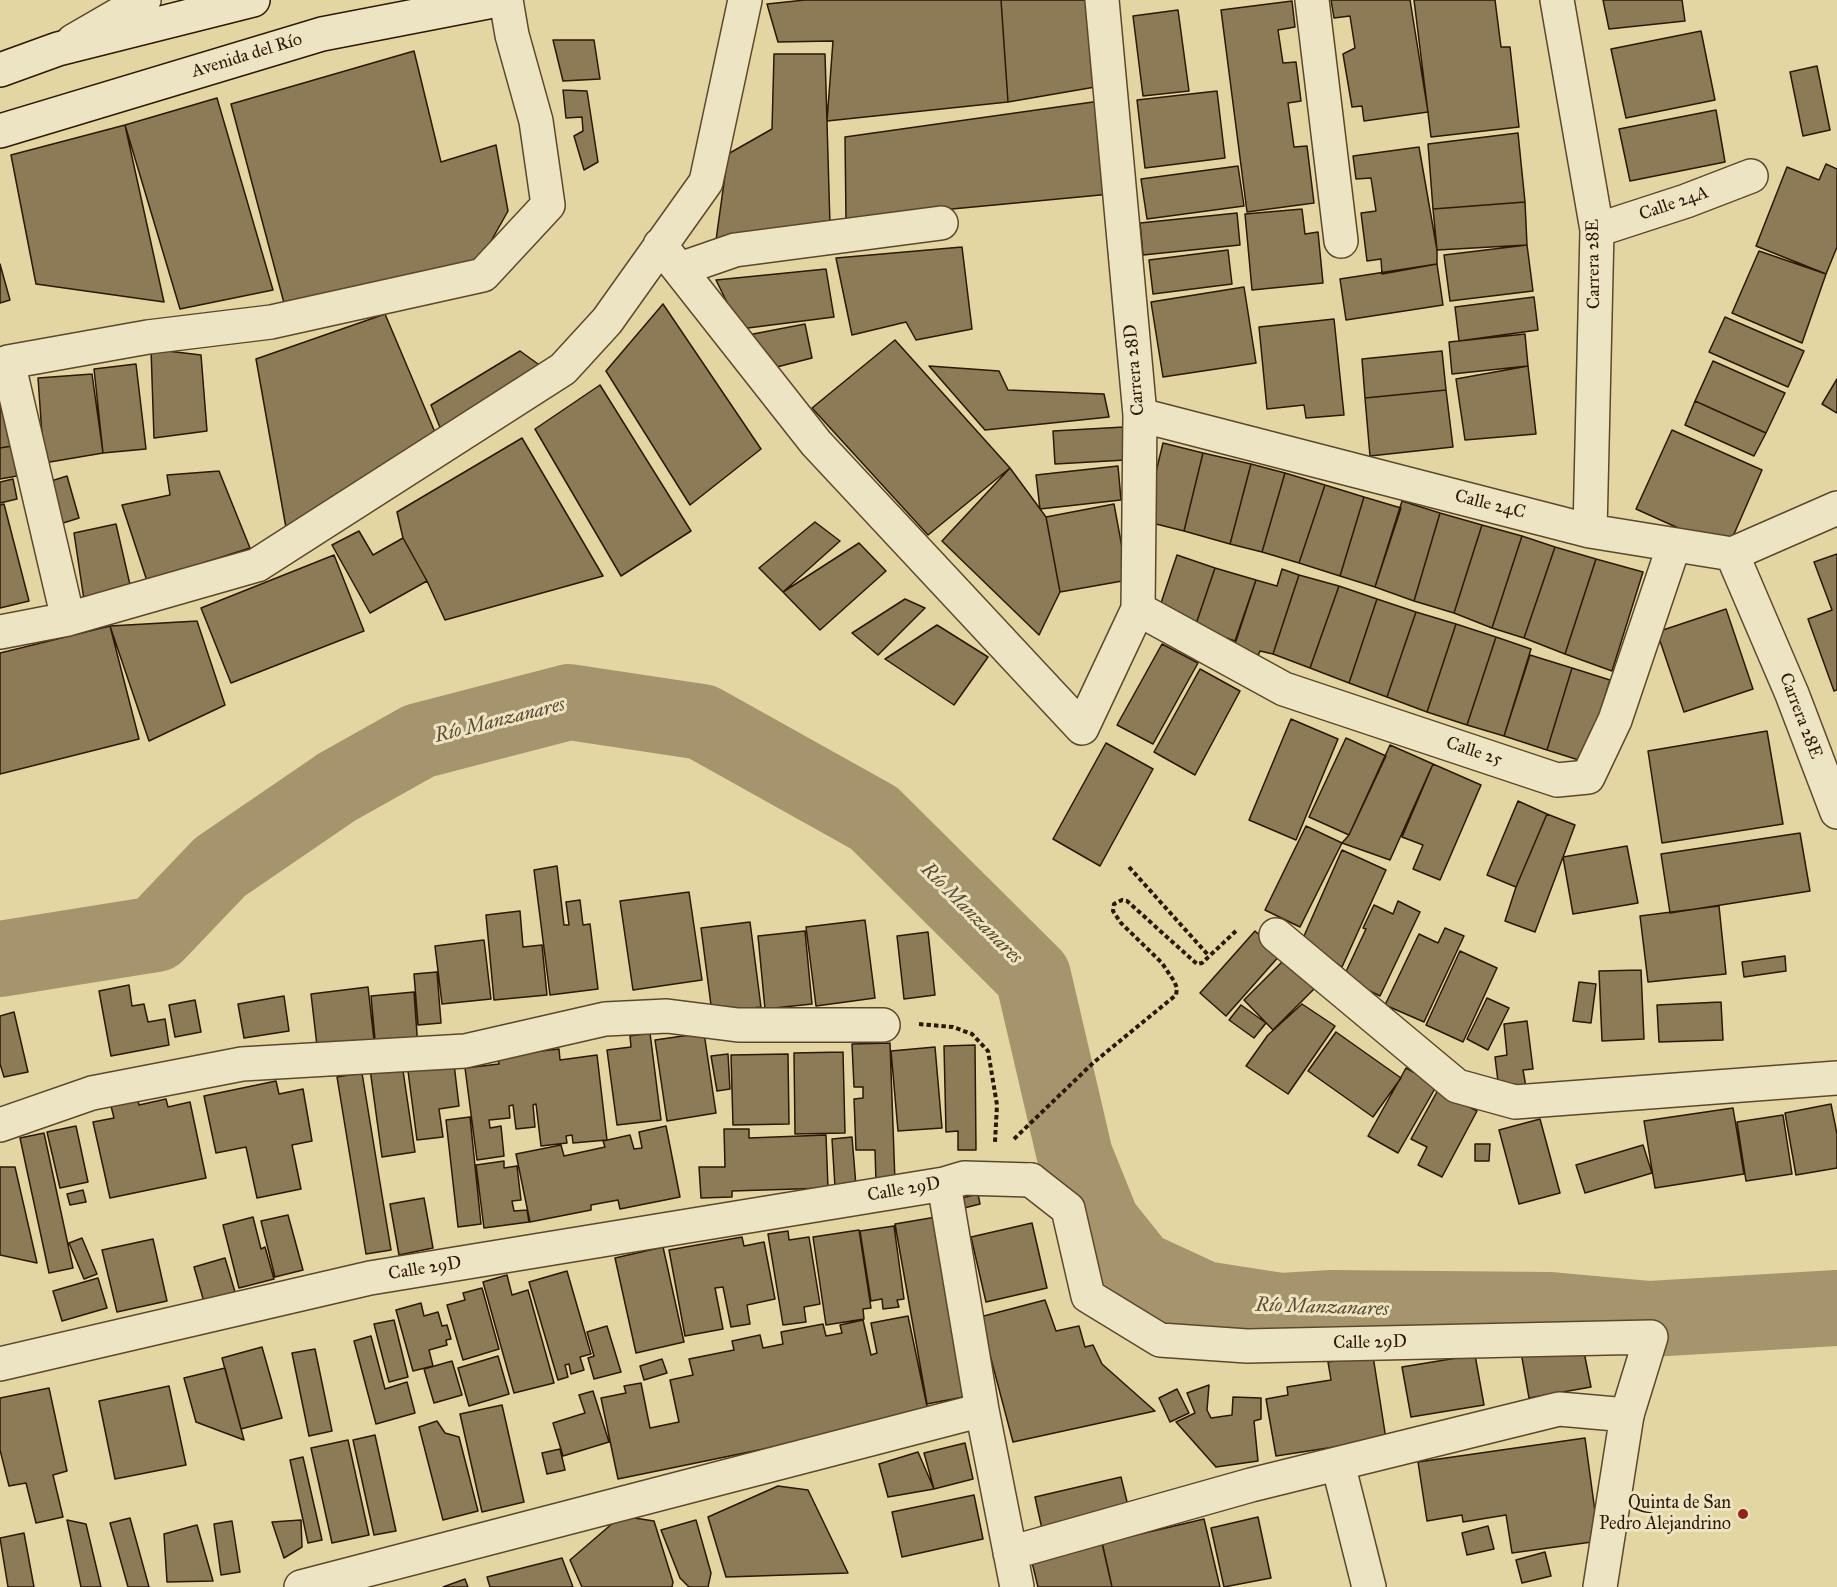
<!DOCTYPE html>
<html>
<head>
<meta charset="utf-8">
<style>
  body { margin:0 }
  canvas { display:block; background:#e4d6a2 }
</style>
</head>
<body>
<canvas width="1837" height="1587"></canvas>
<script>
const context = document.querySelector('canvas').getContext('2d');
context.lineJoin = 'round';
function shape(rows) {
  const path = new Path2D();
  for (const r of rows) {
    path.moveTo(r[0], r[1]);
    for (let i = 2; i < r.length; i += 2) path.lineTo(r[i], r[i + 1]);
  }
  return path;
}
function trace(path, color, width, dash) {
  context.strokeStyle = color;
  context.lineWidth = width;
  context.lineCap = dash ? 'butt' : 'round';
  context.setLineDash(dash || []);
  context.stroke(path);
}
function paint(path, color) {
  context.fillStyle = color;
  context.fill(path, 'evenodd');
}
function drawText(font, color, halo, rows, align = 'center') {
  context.font = font + ' "IM FELL Great Primer",serif';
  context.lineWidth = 6;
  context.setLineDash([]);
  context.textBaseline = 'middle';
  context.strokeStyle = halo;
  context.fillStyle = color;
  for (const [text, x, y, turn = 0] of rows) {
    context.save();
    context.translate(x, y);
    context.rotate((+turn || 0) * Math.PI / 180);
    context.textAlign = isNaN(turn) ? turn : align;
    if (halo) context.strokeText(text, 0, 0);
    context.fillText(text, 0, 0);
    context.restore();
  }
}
const river = shape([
  [0,959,156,934,220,867,337,787,419,741,569,702,702,722,874,818,1033,976,1075,1156,1102,1223,1139,1269,1204,1299,1281,1311,1332,1308,1551,1310,1650,1319,1837,1308]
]);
const building = shape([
  [805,0,1001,0,1008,102,827,121,833,41,778,42,767,4,805,0],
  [1001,0,1087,0,1101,86,1008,102,1001,0],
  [1331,0,1410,0,1428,112,1364,121,1362,106,1352,107,1343,54,1355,48,1350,16,1334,18,1331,0],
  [1414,0,1495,0,1501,47,1510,47,1519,127,1431,137,1414,0],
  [1603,0,1682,0,1685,21,1609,29,1603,0],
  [1292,1,1295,27,1278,30,1283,63,1296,62,1301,101,1288,103,1294,147,1307,146,1314,203,1247,212,1221,10,1292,1],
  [1178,10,1189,91,1143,96,1133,16,1178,10],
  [1701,31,1715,100,1626,118,1611,49,1701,31],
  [553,40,594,40,600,79,563,81,553,40],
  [414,51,441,162,496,145,508,211,481,259,284,303,231,104,414,51],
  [774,54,825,54,830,225,716,240,728,154,772,129,774,54],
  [1817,66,1830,130,1803,136,1790,72,1817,66],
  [563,90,587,91,598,162,584,170,574,136,583,131,582,117,566,118,563,90],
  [1217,91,1225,158,1145,168,1137,100,1217,91],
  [217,98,273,290,180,309,125,125,217,98],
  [1100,101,1111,194,846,219,845,137,1100,101],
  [1716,110,1725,162,1630,181,1619,129,1716,110],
  [125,125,164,302,36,284,11,155,125,125],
  [1518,133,1525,202,1433,209,1428,144,1518,133],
  [1419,147,1437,250,1437,264,1382,274,1381,259,1367,261,1361,213,1376,211,1371,178,1356,179,1353,156,1419,147],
  [1826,164,1837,169,1837,247,1826,274,1756,246,1787,167,1819,180,1826,164],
  [1238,166,1244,206,1147,219,1141,179,1238,166],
  [1525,202,1527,245,1437,250,1433,209,1525,202],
  [1302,209,1305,234,1318,232,1323,283,1252,290,1245,214,1302,209],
  [1237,213,1240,245,1143,255,1140,223,1237,213],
  [1527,245,1533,291,1450,301,1444,255,1527,245],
  [962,247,972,329,916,340,906,322,852,335,836,258,962,247],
  [1228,250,1232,284,1153,294,1149,260,1228,250],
  [1759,251,1826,274,1802,343,1732,313,1759,251],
  [0,264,10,300,0,303,0,264],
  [1437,264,1443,305,1346,320,1340,279,1437,264],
  [826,269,834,317,740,329,716,280,826,269],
  [1244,287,1256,363,1163,377,1151,302,1244,287],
  [1534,297,1538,330,1459,341,1455,307,1534,297],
  [663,304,761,449,690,505,606,371,663,304],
  [385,314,437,437,288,539,256,359,385,314],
  [1725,317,1804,351,1788,387,1709,352,1725,317],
  [1334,319,1344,415,1306,418,1304,405,1267,409,1259,327,1334,319],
  [805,324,812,358,769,369,748,335,805,324],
  [1525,334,1528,366,1452,374,1449,342,1525,334],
  [895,340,1010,468,928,535,812,408,895,340],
  [151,349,201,355,207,431,154,438,151,349],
  [520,351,545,369,443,435,431,405,520,351],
  [1442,351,1446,390,1365,398,1362,359,1442,351],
  [1713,361,1785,393,1766,433,1695,401,1713,361],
  [136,364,146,449,103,453,94,369,136,364],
  [929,366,999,371,1008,390,1104,394,1109,417,985,430,929,366],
  [1528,366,1536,434,1465,440,1456,379,1528,366],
  [92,374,103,453,44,463,38,378,92,374],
  [1837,379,1837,413,1822,404,1837,379],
  [600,385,691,531,621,576,535,429,600,385],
  [0,387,12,446,0,448,0,387],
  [1446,390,1453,447,1370,456,1365,398,1446,390],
  [1695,401,1766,433,1754,456,1685,425,1695,401],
  [1124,427,1126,460,1055,464,1053,431,1124,427],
  [1672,430,1762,470,1727,550,1636,509,1672,430],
  [522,438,603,576,445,620,427,581,403,538,397,512,522,438],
  [1163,443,1203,453,1184,531,1144,521,1163,443],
  [12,446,17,476,0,479,0,448,12,446],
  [1203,453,1251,464,1230,544,1184,531,1203,453],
  [1251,464,1285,473,1262,552,1230,544,1251,464],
  [1118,466,1121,500,1040,509,1036,475,1118,466],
  [1010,468,1046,517,1060,592,1039,635,942,541,1010,468],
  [219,471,250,548,147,581,122,505,170,495,167,475,219,471],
  [1285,473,1325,485,1299,563,1262,552,1285,473],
  [67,476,79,518,60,524,48,482,67,476],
  [13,479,17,499,0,503,0,482,13,479],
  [1325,485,1364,497,1340,576,1299,563,1325,485],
  [1364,497,1401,508,1375,587,1340,576,1364,497],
  [1402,501,1440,513,1414,601,1375,587,1402,501],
  [4,504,29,601,0,608,0,505,4,504],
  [1114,504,1128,580,1060,592,1046,517,1114,504],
  [1440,513,1482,525,1454,613,1414,601,1440,513],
  [815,522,840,541,783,592,759,568,815,522],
  [116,524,131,589,84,600,74,533,116,524],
  [1482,525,1522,536,1492,628,1454,613,1482,525],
  [359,531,373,555,403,538,427,581,370,613,332,545,359,531],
  [1522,536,1555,547,1524,638,1492,628,1522,536],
  [859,543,886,571,820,630,783,592,859,543],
  [1555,547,1596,559,1565,654,1524,638,1555,547],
  [1837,554,1837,690,1834,691,1808,619,1832,610,1814,562,1837,554],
  [334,555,364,631,231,683,201,608,334,555],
  [1177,555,1215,568,1195,627,1157,615,1177,555],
  [1596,559,1643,572,1612,671,1565,654,1596,559],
  [1215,568,1256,580,1235,641,1195,627,1215,568],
  [1282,569,1299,575,1273,654,1260,651,1256,661,1232,653,1256,580,1277,586,1282,569],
  [1299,575,1339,586,1310,668,1273,654,1299,575],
  [1339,586,1377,599,1349,683,1310,668,1339,586],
  [905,599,925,608,878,655,852,633,905,599],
  [1377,599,1416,612,1387,697,1349,683,1377,599],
  [1726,609,1753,689,1684,712,1657,632,1726,609],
  [1416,612,1456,624,1427,712,1387,697,1416,612],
  [197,621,225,705,149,741,110,626,197,621],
  [1456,624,1496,637,1467,725,1427,712,1456,624],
  [937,625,988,657,954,705,885,659,937,625],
  [110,626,139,739,0,774,0,653,110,626],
  [1496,637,1531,649,1504,736,1467,725,1496,637],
  [1162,644,1198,663,1153,744,1117,725,1162,644],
  [1530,655,1572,668,1547,750,1504,736,1530,655],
  [1572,668,1610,680,1585,762,1547,750,1572,668],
  [1200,669,1240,691,1195,775,1154,752,1200,669],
  [1291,719,1338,739,1296,840,1249,820,1291,719],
  [1767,731,1783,824,1662,843,1648,751,1767,731],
  [1346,738,1386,756,1349,835,1309,817,1346,738],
  [1106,743,1153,769,1100,866,1053,839,1106,743],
  [1390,745,1433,764,1390,860,1342,843,1349,835,1390,745],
  [1433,764,1481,785,1440,880,1413,869,1423,845,1402,837,1433,764],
  [1518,801,1547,814,1516,887,1487,875,1518,801],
  [1547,814,1575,825,1535,932,1505,921,1516,887,1547,814],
  [1306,826,1342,843,1300,927,1265,910,1306,826],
  [1800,833,1810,891,1670,913,1661,854,1800,833],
  [1627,846,1638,903,1573,914,1563,857,1627,846],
  [1342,850,1386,870,1342,967,1300,945,1342,850],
  [557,866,564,925,569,925,566,902,580,900,583,925,590,924,598,989,550,995,534,870,557,866],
  [689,892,702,980,633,990,620,901,689,892],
  [1398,901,1420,912,1380,996,1343,978,1366,929,1363,928,1374,905,1393,914,1398,901],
  [1719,906,1726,974,1648,982,1640,916,1719,906],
  [520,911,523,947,542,945,547,995,494,1000,486,915,520,911],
  [865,920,875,998,816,1006,806,927,865,920],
  [750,922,761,1007,712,1013,701,928,750,922],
  [1445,928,1464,936,1424,1022,1385,1005,1419,934,1438,943,1445,928],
  [805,931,812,1004,765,1009,758,936,805,931],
  [1255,931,1281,954,1226,1016,1200,993,1255,931],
  [928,932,935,995,904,999,897,936,928,932],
  [484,940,491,999,442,1004,435,946,484,940],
  [1460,951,1497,968,1463,1042,1426,1025,1460,951],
  [1785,956,1786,971,1744,977,1742,962,1785,956],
  [1286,958,1315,988,1273,1030,1244,1000,1286,958],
  [1641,970,1644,1039,1602,1041,1599,971,1641,970],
  [437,972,441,1023,418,1025,414,974,437,972],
  [1579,982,1596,984,1591,1023,1573,1021,1579,982],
  [129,985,132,1006,144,1004,148,1022,165,1019,169,1045,111,1056,99,991,129,985],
  [368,987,374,1040,317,1046,311,994,368,987],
  [414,992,418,1048,376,1051,371,996,414,992],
  [284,996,289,1031,244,1038,238,1004,284,996],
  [1487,998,1509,1008,1488,1050,1467,1039,1487,998],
  [195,1000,201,1032,175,1037,169,1005,195,1000],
  [1721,1002,1723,1040,1659,1042,1657,1005,1721,1002],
  [1302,1004,1335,1026,1288,1094,1246,1066,1268,1035,1302,1004],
  [1241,1005,1266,1023,1254,1038,1229,1020,1241,1005],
  [14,1012,28,1072,4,1077,0,1064,0,1016,14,1012],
  [1527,1021,1533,1069,1523,1070,1526,1087,1499,1090,1495,1057,1507,1055,1504,1024,1527,1021],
  [1336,1032,1401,1078,1373,1117,1308,1071,1336,1032],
  [650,1033,661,1120,617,1125,607,1050,631,1047,630,1036,650,1033],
  [704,1033,716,1113,667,1121,655,1040,704,1033],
  [890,1043,895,1182,876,1182,875,1150,856,1150,854,1099,863,1098,863,1087,854,1087,852,1044,890,1043],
  [975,1045,976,1150,958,1150,958,1131,946,1132,944,1046,975,1045],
  [935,1047,942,1128,898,1131,891,1051,935,1047],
  [559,1049,560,1060,597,1055,607,1140,573,1143,572,1135,566,1136,567,1143,541,1146,536,1104,533,1105,535,1127,516,1129,513,1105,509,1106,510,1118,489,1120,490,1128,501,1126,504,1156,477,1160,465,1068,499,1064,497,1056,559,1049],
  [843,1052,845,1133,795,1134,794,1053,843,1052],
  [728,1054,730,1089,717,1091,711,1056,728,1054],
  [788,1054,789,1124,733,1125,731,1055,788,1054],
  [402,1064,415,1152,382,1157,370,1069,402,1064],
  [454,1064,459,1106,439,1109,443,1137,417,1140,408,1071,454,1064],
  [1406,1068,1437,1085,1398,1153,1368,1136,1406,1068],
  [362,1073,391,1250,366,1254,337,1077,362,1073],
  [276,1081,279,1094,303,1089,312,1141,292,1145,301,1189,257,1198,246,1147,216,1153,204,1096,276,1081],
  [1438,1090,1477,1111,1442,1177,1418,1165,1427,1147,1411,1139,1438,1090],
  [137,1096,139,1105,166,1099,168,1107,190,1102,206,1178,110,1198,93,1122,114,1118,110,1102,137,1096],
  [1831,1104,1837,1134,1837,1168,1796,1175,1785,1113,1831,1104],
  [1733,1108,1744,1174,1655,1188,1644,1121,1733,1108],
  [1783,1115,1792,1174,1746,1181,1737,1122,1783,1115],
  [470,1117,481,1224,458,1227,446,1120,470,1117],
  [1540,1119,1560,1193,1519,1204,1499,1130,1540,1119],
  [76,1126,88,1182,60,1188,47,1132,76,1126],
  [666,1126,680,1197,620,1209,618,1200,591,1205,591,1210,530,1222,516,1154,561,1145,564,1156,605,1147,603,1141,630,1135,634,1149,642,1148,639,1132,666,1126],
  [724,1129,749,1129,749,1138,826,1135,828,1188,732,1191,732,1197,701,1198,699,1167,725,1167,724,1129],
  [44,1133,73,1268,49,1273,20,1138,44,1133],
  [852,1137,856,1186,835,1187,832,1139,852,1137],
  [1475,1144,1490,1144,1489,1161,1475,1161,1475,1144],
  [1643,1145,1652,1173,1585,1193,1576,1165,1643,1145],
  [504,1161,504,1168,517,1166,521,1200,512,1201,514,1211,527,1210,529,1222,484,1228,476,1165,504,1161],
  [0,1167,15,1167,37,1263,0,1255,0,1167],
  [83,1190,86,1202,70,1205,67,1194,83,1190],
  [978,1194,980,1204,964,1208,962,1198,978,1194],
  [424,1198,433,1248,399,1255,390,1204,424,1198],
  [288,1215,303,1270,275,1277,261,1221,288,1215],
  [942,1216,974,1395,927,1404,895,1224,942,1216],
  [253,1217,261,1249,265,1247,274,1279,239,1288,223,1225,253,1217],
  [1032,1223,1047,1288,986,1302,971,1237,1032,1223],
  [894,1226,904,1299,897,1300,899,1307,883,1309,882,1299,871,1301,860,1231,894,1226],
  [859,1230,871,1308,863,1309,864,1319,826,1325,813,1237,859,1230],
  [788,1231,789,1240,809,1237,820,1304,804,1307,806,1322,783,1325,768,1234,788,1231],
  [742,1237,744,1246,764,1242,775,1299,747,1305,750,1324,731,1327,723,1287,715,1288,723,1329,685,1336,669,1250,742,1237],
  [82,1238,97,1274,84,1279,69,1243,82,1238],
  [153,1239,167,1301,117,1312,102,1250,153,1239],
  [663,1247,684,1342,636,1353,615,1258,663,1247],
  [225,1258,235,1292,204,1302,194,1267,225,1258],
  [567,1271,591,1354,580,1357,584,1370,571,1374,569,1364,565,1365,568,1377,558,1380,529,1282,567,1271],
  [507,1275,512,1295,528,1290,554,1383,514,1393,483,1282,507,1275],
  [98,1278,107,1308,62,1321,53,1291,98,1278],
  [482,1288,499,1349,463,1360,447,1305,465,1300,463,1293,482,1288],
  [1045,1300,1056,1331,1079,1326,1085,1347,1093,1345,1102,1364,1155,1411,1013,1442,980,1317,1045,1300],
  [421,1303,424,1316,438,1312,442,1326,447,1325,451,1339,446,1340,447,1345,429,1350,433,1366,413,1371,396,1310,421,1303],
  [908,1316,928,1411,788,1444,618,1479,601,1398,626,1393,624,1386,641,1383,650,1428,679,1422,670,1380,693,1375,689,1359,734,1350,732,1341,760,1335,763,1348,783,1344,781,1332,823,1324,826,1336,842,1333,840,1325,863,1320,871,1355,877,1353,871,1323,908,1316],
  [394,1320,408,1377,389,1382,374,1324,394,1320],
  [607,1326,621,1372,594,1379,588,1358,594,1356,587,1332,607,1326],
  [371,1336,385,1389,407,1382,415,1413,376,1424,354,1341,371,1336],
  [1582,1342,1591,1387,1529,1398,1521,1352,1582,1342],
  [262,1347,282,1418,241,1429,222,1358,262,1347],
  [315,1349,332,1431,309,1436,292,1353,315,1349],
  [1475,1355,1484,1405,1411,1417,1402,1367,1475,1355],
  [498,1356,509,1394,469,1406,458,1368,498,1356],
  [1373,1356,1386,1439,1276,1456,1266,1399,1288,1395,1287,1387,1331,1380,1328,1362,1373,1356],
  [662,1359,667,1373,644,1380,640,1366,662,1359],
  [452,1361,462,1395,434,1403,424,1369,452,1361],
  [225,1368,244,1440,196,1422,184,1378,225,1368],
  [1209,1385,1207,1410,1211,1418,1232,1415,1233,1397,1261,1398,1261,1419,1254,1421,1258,1461,1216,1467,1176,1422,1195,1413,1187,1393,1209,1385],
  [169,1386,186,1465,115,1479,99,1401,169,1386],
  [49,1388,67,1471,53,1475,63,1517,36,1523,26,1483,9,1486,0,1450,0,1398,49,1388],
  [1177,1389,1189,1413,1170,1422,1159,1398,1177,1389],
  [593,1391,609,1442,563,1456,553,1423,585,1413,579,1395,593,1391],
  [502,1405,524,1502,482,1512,460,1414,502,1405],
  [437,1421,445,1433,459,1437,478,1511,443,1520,419,1427,437,1421],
  [375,1435,396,1531,374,1535,353,1440,375,1435],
  [1585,1438,1599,1541,1512,1553,1506,1515,1463,1522,1462,1515,1427,1521,1418,1462,1585,1438],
  [348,1440,369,1535,332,1543,311,1448,348,1440],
  [965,1443,973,1479,934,1489,924,1453,965,1443],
  [560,1449,565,1470,547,1474,542,1453,560,1449],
  [918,1452,934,1489,888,1497,879,1464,918,1452],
  [303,1457,322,1540,308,1543,290,1460,303,1457],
  [1121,1477,1129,1510,1042,1529,1035,1497,1121,1477],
  [778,1486,808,1490,848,1573,726,1577,708,1517,778,1486],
  [974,1495,983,1539,902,1557,892,1512,974,1495],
  [621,1516,654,1521,673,1582,672,1587,582,1587,570,1560,621,1516],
  [1258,1517,1271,1578,1224,1587,1211,1528,1258,1517],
  [130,1518,149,1587,128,1587,110,1523,130,1518],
  [1204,1519,1220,1587,1112,1587,1102,1543,1204,1519],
  [67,1520,86,1524,101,1587,81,1587,67,1520],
  [301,1520,302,1547,284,1558,272,1522,301,1520],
  [696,1520,711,1573,708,1587,689,1587,680,1578,661,1530,696,1520],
  [232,1521,240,1572,221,1575,214,1524,232,1521],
  [197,1525,213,1581,167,1582,164,1534,197,1525],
  [1488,1526,1494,1549,1467,1555,1462,1533,1488,1526],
  [24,1533,34,1587,8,1587,0,1538,24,1533],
  [1102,1542,1112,1587,1038,1587,1031,1558,1102,1542],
  [1545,1552,1551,1576,1522,1583,1516,1560,1545,1552],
  [562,1558,573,1587,490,1587,487,1577,562,1558],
  [465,1579,468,1587,443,1587,465,1579]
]);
const path = shape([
  [1129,867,1209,956],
  [919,1024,953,1027,972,1034,988,1051,997,1105,995,1142],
  [1014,1139,1093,1063,1176,995,1177,988,1174,981,1162,963,1121,923,1113,911,1114,904,1122,900,1127,901,1197,964,1202,963,1237,930]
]);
const pedestrian = shape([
  [1031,1180,1068,1209,1088,1296,1160,1340,1247,1346,1651,1337,1627,1415]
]);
const minor = shape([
  [1312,0,1341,241],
  [1557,0,1597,230,1590,531],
  [73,41,144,0],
  [1597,230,1686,201,1751,176],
  [660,245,816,443,1082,728,1138,609,1140,415,1102,0],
  [680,269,735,250,941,223],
  [1140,415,1590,531,1732,554,1837,508],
  [1732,554,1792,694,1837,812],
  [1138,609,1284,689,1557,780,1588,777,1615,720,1674,545],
  [68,619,8,362,148,337,271,322,483,275,548,205,536,121,512,35,506,0],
  [0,632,68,619,257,565,563,369,607,321,706,182,745,0],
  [1276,935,1457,1086,1515,1102,1837,1078],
  [0,1125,92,1093,242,1064,465,1051,605,1019,667,1016,738,1025,883,1025],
  [944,1184,982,1410,1017,1587],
  [0,1364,370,1278,944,1184,964,1178,1031,1180],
  [1338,1464,1369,1587],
  [1010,1553,1251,1485,1559,1409,1627,1415,1600,1587],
  [301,1587,982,1410]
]);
const secondary = shape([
  [0,70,58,49,253,0],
  [0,131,322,34,498,0]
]);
const markers = [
  [1743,1514,6,"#8f2418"]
];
const streetNames = [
  ["Avenida del Río",247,56,-17],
  ["Calle 24A",1674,204,-19],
  ["Carrera 28E",1594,264,-91],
  ["Carrera 28D",1135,370,-95],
  ["Calle 24C",1490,505,14],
  ["Carrera 28E",1800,716,69],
  ["Calle 25",1474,752,18],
  ["Calle 29D",904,1190,-10],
  ["Calle 29D",425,1269,-9],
  ["Calle 29D",1370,1343,-1]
];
const poiNames = [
  ["Quinta de San",1731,1504],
  ["Pedro Alejandrino",1731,1525]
];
const waterNames = [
  ["Río Manzanares",500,721,-14],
  ["Río Manzanares",971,914,45],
  ["Río Manzanares",1322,1308,2]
];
trace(river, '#a6956c', 76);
paint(building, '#8c7b56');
trace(building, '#2d1804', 1.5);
trace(pedestrian, '#5b482c', 36);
trace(minor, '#5b482c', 36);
trace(secondary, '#2d1804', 36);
trace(path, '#2d1804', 4, [4.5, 3]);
trace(pedestrian, '#ede4c3', 33);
trace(minor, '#ede4c3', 33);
trace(secondary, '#ede4c3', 33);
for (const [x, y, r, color] of markers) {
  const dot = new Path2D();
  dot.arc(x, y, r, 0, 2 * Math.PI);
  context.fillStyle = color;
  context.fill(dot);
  trace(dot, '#ede4c3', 2);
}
drawText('18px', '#2d1804', '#ede4c3', streetNames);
drawText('18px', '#2d1804', '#ede4c3', poiNames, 'right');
drawText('italic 20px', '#5d4a2e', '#ede4c3', waterNames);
</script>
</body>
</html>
